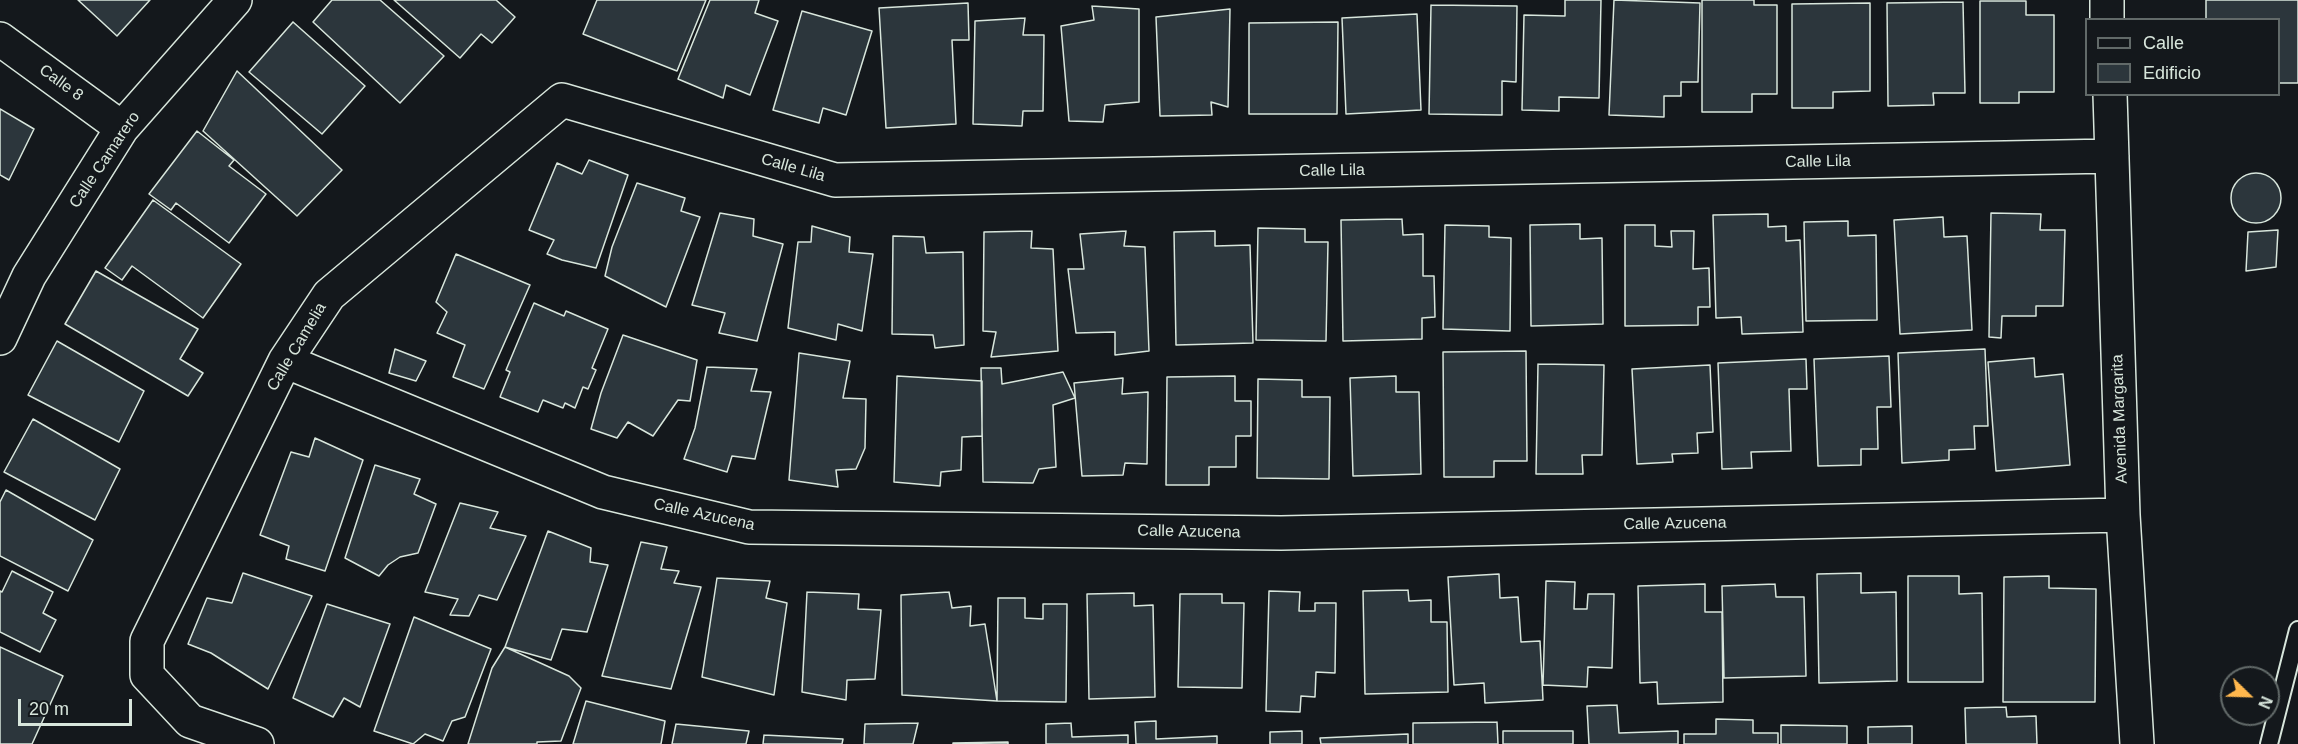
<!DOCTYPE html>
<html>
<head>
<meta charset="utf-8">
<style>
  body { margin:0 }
  #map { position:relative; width:2298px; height:744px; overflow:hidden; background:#14181c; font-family:Arial,sans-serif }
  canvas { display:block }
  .legend { position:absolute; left:2085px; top:18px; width:195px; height:78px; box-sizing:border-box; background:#14181c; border:2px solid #626a69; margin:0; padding:8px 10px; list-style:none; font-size:18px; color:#d8e6dc }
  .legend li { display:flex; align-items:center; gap:12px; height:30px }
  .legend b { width:30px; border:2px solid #626a69 }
  .north { position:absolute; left:2220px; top:666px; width:60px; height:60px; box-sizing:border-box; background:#14181c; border:2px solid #626a69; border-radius:50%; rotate:113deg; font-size:16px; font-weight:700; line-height:24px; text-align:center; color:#d8e6dc }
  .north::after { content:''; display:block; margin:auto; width:21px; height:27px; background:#ffb74d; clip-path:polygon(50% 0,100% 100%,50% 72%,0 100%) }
  .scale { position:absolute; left:18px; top:699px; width:114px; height:27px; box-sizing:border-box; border:3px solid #d8e6dc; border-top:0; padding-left:8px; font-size:18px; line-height:21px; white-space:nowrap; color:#d8e6dc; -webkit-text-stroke:4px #14181c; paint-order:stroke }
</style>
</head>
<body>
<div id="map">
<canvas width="2298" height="744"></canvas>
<ul class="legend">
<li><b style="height:8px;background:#14181c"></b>Calle</li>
<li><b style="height:16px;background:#2c363c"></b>Edificio</li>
</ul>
<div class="north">N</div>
<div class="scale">20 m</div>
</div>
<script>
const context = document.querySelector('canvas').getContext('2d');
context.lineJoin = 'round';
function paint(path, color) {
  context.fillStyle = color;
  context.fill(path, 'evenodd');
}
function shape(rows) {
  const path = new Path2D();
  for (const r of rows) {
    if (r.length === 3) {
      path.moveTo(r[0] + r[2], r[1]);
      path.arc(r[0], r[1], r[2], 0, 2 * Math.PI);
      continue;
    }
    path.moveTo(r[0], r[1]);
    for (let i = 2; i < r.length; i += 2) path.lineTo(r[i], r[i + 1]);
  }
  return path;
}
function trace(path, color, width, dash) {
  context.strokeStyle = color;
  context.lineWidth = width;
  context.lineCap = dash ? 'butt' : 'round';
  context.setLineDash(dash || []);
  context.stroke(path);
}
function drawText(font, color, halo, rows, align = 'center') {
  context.font = font + ' Arial,sans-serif';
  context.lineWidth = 4.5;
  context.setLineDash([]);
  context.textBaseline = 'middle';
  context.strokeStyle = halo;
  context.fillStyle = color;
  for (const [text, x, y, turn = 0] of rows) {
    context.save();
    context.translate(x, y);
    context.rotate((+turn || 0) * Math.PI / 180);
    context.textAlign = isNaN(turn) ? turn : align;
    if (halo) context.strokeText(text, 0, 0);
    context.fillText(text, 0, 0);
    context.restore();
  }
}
const building = shape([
  [78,0,150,0,117,36,78,0],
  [332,0,380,0,444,56,400,103,313,22,332,0],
  [394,0,496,0,515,17,492,43,481,34,460,58,394,0],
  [597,0,706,0,677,71,583,34,597,0],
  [710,0,759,0,755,13,778,21,750,95,726,85,723,98,678,79,710,0],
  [1565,0,1601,0,1599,98,1559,97,1559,111,1522,110,1524,15,1565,16,1565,0],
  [1614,0,1700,3,1698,82,1681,82,1681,96,1664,96,1664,117,1609,115,1614,0],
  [1702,0,1754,0,1754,5,1777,5,1777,94,1752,94,1752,112,1702,112,1702,0],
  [2206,0,2298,0,2298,83,2278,83,2278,20,2206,20,2206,0],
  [1980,1,2026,1,2026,15,2054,15,2054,92,2019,92,2019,103,1980,103,1980,1],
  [1963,2,1965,93,1933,93,1934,105,1888,106,1887,3,1963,2],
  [968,3,969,40,952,40,956,124,886,128,879,8,968,3],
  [1870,3,1870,91,1833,92,1833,108,1792,108,1792,4,1870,3],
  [1431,5,1517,6,1516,82,1502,81,1502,115,1429,114,1431,5],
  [1092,6,1139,9,1139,102,1105,105,1103,122,1069,121,1061,26,1094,20,1092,6],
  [1230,9,1228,107,1211,102,1212,115,1160,116,1156,17,1230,9],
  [802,11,872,31,846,115,823,108,819,123,773,110,802,11],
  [1417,14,1421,110,1346,114,1342,18,1417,14],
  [1025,18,1023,35,1044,35,1043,111,1023,111,1022,126,973,124,975,21,1025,18],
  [293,22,365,86,322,134,249,72,293,22],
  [1338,22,1337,114,1249,114,1249,23,1338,22],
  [237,71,342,170,297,216,203,131,237,71],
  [0,109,34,129,9,180,0,175,0,109],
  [197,131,234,160,229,166,266,194,229,243,176,203,171,210,149,194,197,131],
  [589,160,628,175,596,268,562,260,547,254,554,240,529,230,557,163,582,174,589,160],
  [2256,198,25],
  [637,183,685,198,681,211,700,217,666,307,605,276,612,247,637,183],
  [153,200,241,264,203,318,132,266,122,280,105,268,153,200],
  [720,213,754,219,753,236,783,244,757,341,719,333,725,313,692,305,720,213],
  [1991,213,2041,214,2040,230,2065,230,2063,306,2036,306,2036,316,2002,316,2001,338,1989,337,1991,213],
  [1768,214,1768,227,1786,226,1786,241,1800,240,1803,332,1742,334,1741,317,1716,318,1713,215,1768,214],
  [1943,217,1944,237,1967,236,1972,330,1900,334,1894,220,1943,217],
  [1402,219,1403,235,1423,234,1423,276,1434,276,1435,317,1422,318,1422,339,1343,341,1341,220,1402,219],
  [1848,221,1848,236,1876,235,1877,320,1806,321,1804,222,1848,221],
  [1580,224,1580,239,1602,238,1603,324,1531,326,1530,225,1580,224],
  [1445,225,1489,226,1489,237,1511,238,1510,331,1443,329,1445,225],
  [1625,225,1655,225,1655,246,1672,247,1671,231,1694,231,1693,269,1709,268,1710,307,1698,307,1698,325,1625,326,1625,225],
  [812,226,850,237,849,252,873,254,862,331,838,324,836,340,788,328,798,242,811,242,812,226],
  [1258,228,1305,229,1305,242,1328,242,1326,341,1256,340,1258,228],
  [2278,230,2276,267,2246,271,2248,232,2278,230],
  [1032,231,1031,248,1053,249,1058,351,991,357,996,332,983,331,984,232,1032,231],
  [1126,231,1124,246,1145,247,1149,351,1115,355,1115,332,1076,333,1068,269,1084,269,1080,234,1126,231],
  [1215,231,1215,246,1250,245,1253,343,1176,345,1174,232,1215,231],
  [893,236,924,237,926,253,963,252,964,345,935,348,933,335,892,334,893,236],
  [456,254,530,285,484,389,453,377,465,345,437,333,447,312,436,302,456,254],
  [96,271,198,329,180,359,203,373,188,396,65,324,96,271],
  [534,303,564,316,566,311,608,329,592,368,596,370,588,389,583,387,575,408,565,403,563,408,543,400,538,412,500,397,510,372,506,370,534,303],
  [623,335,697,360,690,401,678,400,653,436,628,422,617,438,591,429,601,393,623,335],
  [57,341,144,391,119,442,28,395,57,341],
  [395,349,426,361,416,381,389,373,395,349],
  [1985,349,1988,426,1974,426,1975,449,1949,450,1949,460,1902,463,1898,353,1985,349],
  [1526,351,1527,461,1494,461,1494,477,1444,477,1443,352,1526,351],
  [799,353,850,361,843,398,866,399,865,448,856,469,836,470,838,487,789,480,799,353],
  [1889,356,1891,407,1877,407,1878,449,1861,449,1861,465,1818,466,1814,359,1889,356],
  [2034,358,2035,377,2063,374,2070,465,1996,471,1988,362,2034,358],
  [1806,359,1807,389,1789,389,1791,451,1751,452,1752,468,1722,469,1718,363,1806,359],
  [1538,364,1604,365,1602,455,1582,455,1583,474,1536,474,1538,364],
  [1710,365,1713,432,1697,433,1698,453,1672,454,1673,462,1637,464,1632,369,1710,365],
  [707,367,757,369,751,391,771,392,755,459,732,456,727,472,684,459,695,428,707,367],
  [981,368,1001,368,1002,384,1063,372,1075,398,1053,405,1056,467,1039,469,1033,483,983,482,981,368],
  [897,376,982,381,982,436,962,437,961,470,941,472,940,486,894,482,897,376],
  [1235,376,1235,401,1251,401,1251,436,1236,436,1236,467,1209,467,1209,485,1166,485,1167,377,1235,376],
  [1396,376,1396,392,1419,392,1421,474,1353,476,1350,378,1396,376],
  [1123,378,1122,394,1148,392,1147,464,1125,463,1123,475,1082,476,1074,383,1123,378],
  [1258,379,1302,380,1302,397,1330,397,1329,479,1257,478,1258,379],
  [33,419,120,469,95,520,4,472,33,419],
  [315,438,363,460,325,571,286,559,289,546,260,535,291,452,309,457,315,438],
  [375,465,420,479,414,494,436,504,418,553,400,557,388,565,379,576,345,558,375,465],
  [6,490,93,540,68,591,0,556,0,502,6,490],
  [460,503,498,512,490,528,526,536,497,600,479,595,469,616,450,615,458,599,425,592,460,503],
  [548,531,591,548,590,562,608,565,587,632,562,629,551,660,505,647,548,531],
  [641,542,667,547,661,569,679,571,674,583,701,587,671,689,602,676,641,542],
  [12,571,53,592,43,613,56,620,40,652,0,632,0,591,2,592,12,571],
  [243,573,312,596,268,689,211,653,188,644,207,598,232,603,243,573],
  [1861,573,1861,593,1896,592,1897,681,1819,683,1817,574,1861,573],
  [1499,574,1500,598,1518,597,1521,642,1540,641,1543,700,1485,703,1484,683,1454,685,1448,577,1499,574],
  [1908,576,1959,576,1959,594,1982,593,1983,682,1908,682,1908,576],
  [2049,576,2049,588,2096,589,2095,702,2003,702,2004,577,2049,576],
  [717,578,770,581,766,598,787,603,774,695,702,677,717,578],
  [1546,581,1575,582,1574,609,1587,609,1588,594,1614,594,1612,668,1588,667,1587,687,1543,685,1546,581],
  [1705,584,1705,612,1722,612,1723,702,1658,704,1657,682,1640,683,1638,586,1705,584],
  [1775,584,1776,597,1804,597,1806,676,1724,678,1722,586,1775,584],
  [1408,590,1409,601,1431,600,1431,622,1447,622,1448,692,1365,694,1363,591,1408,590],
  [1269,591,1300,592,1299,611,1315,611,1315,603,1336,603,1335,673,1316,672,1315,697,1301,696,1300,712,1266,711,1269,591],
  [807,592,859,594,858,609,881,610,875,679,847,680,846,700,802,692,807,592],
  [949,592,952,608,971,606,970,626,985,624,997,701,902,695,901,595,949,592],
  [1134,593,1134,606,1153,605,1155,697,1089,699,1087,594,1134,593],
  [1180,594,1222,594,1222,603,1244,603,1242,688,1178,687,1180,594],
  [998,598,1025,598,1025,618,1043,619,1043,604,1067,604,1066,702,997,701,998,598],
  [327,604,390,624,360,707,344,698,333,717,293,698,327,604],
  [414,617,491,649,465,717,452,721,443,741,425,734,413,744,374,731,414,617],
  [0,647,63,676,32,744,0,744,0,647],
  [505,647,569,676,581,688,561,741,537,742,537,744,468,744,492,668,505,647],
  [586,701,665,721,661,744,573,744,586,701],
  [1617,705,1619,733,1678,731,1678,744,1589,744,1587,706,1617,705],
  [2006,707,2007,717,2036,716,2037,744,1966,744,1965,708,2006,707],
  [1716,719,1753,720,1753,733,1778,733,1778,744,1684,744,1684,734,1716,734,1716,719],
  [1156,721,1156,739,1217,736,1217,744,1136,744,1135,722,1156,721],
  [1497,722,1498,744,1413,744,1413,723,1497,722],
  [918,723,913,744,864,744,865,724,918,723],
  [1071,723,1072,737,1128,735,1128,744,1046,744,1046,724,1071,723],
  [676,724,749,731,746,744,672,744,676,724],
  [1781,725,1847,726,1847,744,1781,744,1781,725],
  [1912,726,1912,744,1868,744,1868,727,1912,726],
  [1302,731,1302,744,1270,744,1270,732,1302,731],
  [1503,731,1573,731,1573,744,1503,744,1503,731],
  [1408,734,1408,744,1321,744,1320,738,1408,734],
  [764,735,843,739,842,744,763,744,764,735],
  [1008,742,1008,744,953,744,953,743,1008,742]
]);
const lane = shape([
  [2269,744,2298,630]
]);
const street = shape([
  [2107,0,2107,20],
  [0,39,122,128],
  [2110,94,2123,515,2137,744],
  [0,338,29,276,122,128,235,0],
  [285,361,603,492,749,527,1281,533,2123,515],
  [257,744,190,721,147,675,147,641,285,361,329,295,562,100,835,180,2112,156]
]);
const streetNames = [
  ["Calle 8",61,83,36],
  ["Calle Camarero",105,160,-56],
  ["Calle Lila",1818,162,-1],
  ["Calle Lila",793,168,16],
  ["Calle Lila",1332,171,-1],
  ["Calle Camelia",297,347,-59],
  ["Avenida Margarita",2120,419,-92],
  ["Calle Azucena",704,515,12],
  ["Calle Azucena",1675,524,-1],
  ["Calle Azucena",1189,532,1]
];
paint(building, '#2c363c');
trace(building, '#d8e6dc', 1.5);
trace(lane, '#d8e6dc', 20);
trace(street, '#d8e6dc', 36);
trace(lane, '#14181c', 16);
trace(street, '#14181c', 33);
drawText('16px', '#d8e6dc', '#14181c', streetNames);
</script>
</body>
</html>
